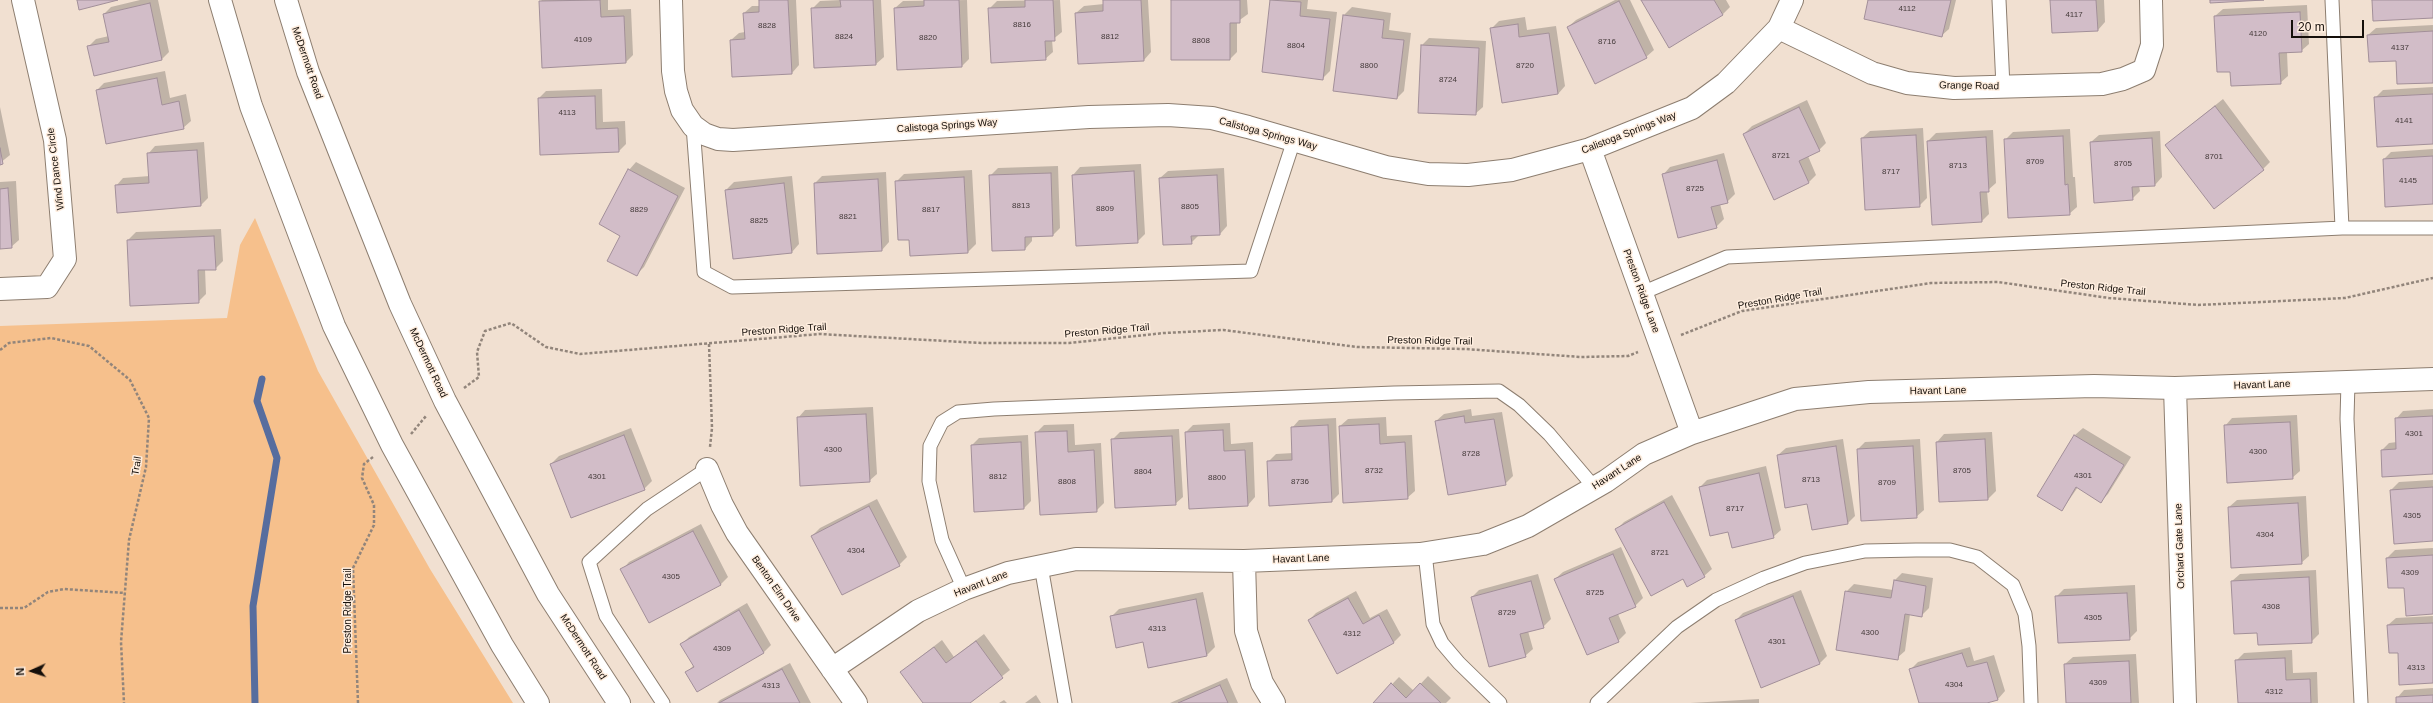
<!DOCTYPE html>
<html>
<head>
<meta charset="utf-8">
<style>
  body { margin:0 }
  #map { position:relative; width:2433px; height:703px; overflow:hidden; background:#f1e0d1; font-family:Arial,sans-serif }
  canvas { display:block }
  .north { position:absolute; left:12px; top:651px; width:40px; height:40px; -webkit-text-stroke:3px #feedde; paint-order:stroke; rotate:267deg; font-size:11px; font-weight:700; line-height:16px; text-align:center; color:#150f0a }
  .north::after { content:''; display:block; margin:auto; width:14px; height:18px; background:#150f0a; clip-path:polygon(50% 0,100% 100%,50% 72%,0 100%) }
  .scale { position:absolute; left:2291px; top:20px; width:73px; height:18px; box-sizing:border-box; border:2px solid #150f0a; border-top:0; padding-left:5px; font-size:12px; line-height:14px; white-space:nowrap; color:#150f0a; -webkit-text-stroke:3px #feedde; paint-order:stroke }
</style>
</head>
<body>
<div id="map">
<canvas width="2433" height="703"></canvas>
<div class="north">N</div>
<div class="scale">20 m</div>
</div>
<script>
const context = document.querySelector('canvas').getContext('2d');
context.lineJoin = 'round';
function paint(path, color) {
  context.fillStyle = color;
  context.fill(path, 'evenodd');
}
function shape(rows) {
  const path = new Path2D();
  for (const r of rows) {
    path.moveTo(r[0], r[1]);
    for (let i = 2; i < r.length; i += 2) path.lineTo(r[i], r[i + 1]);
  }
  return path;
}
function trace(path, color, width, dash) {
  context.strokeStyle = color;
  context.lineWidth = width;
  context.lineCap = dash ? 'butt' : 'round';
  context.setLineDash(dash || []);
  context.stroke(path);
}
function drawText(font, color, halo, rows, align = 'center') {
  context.font = font + ' Arial,sans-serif';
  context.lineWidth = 3;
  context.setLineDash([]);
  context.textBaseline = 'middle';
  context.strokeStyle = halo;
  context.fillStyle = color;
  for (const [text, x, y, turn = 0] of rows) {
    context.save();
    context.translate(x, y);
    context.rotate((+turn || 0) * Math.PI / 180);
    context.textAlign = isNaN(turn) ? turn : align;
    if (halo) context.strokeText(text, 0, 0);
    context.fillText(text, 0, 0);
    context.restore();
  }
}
const green = shape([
  [255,218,318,371,430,569,513,703,0,703,0,326,227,318,240,245]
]);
const shadow = shape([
  [140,0,158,0,169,52,162,59,95,74,88,47,96,39,109,36,104,14,111,7],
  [542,0,608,0,608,10,631,9,633,55,626,62,540,2],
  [760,0,796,0,799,65,792,73,731,40,739,33,745,32,744,13,752,6,760,6],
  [841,0,881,0,884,57,876,64,815,67,812,9,820,1],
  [967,0,969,59,962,66,895,8,903,1],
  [1060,0,1062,32,1052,40,1053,52,1045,59,989,9,997,1],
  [1104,0,1148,0,1151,52,1144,60,1076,13,1084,6,1104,4],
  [1172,0,1247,0,1248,14,1237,22,1237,52,1230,59],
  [1271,0,1308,0,1307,9,1337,12,1330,71,1322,79,1263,72],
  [1615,0,1630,0,1654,50,1646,57,1568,27,1576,20],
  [1642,0,1726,0,1730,7,1723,14,1669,46],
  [1869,0,1956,0,1949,29,1941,36],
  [2051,0,2104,0,2105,22,2098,30],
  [2307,5,2309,44,2301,51,2287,52,2288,76,2280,83,2231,71,2215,16,2223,9],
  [1352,7,1391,13,1389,30,1411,33,1404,91,1397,98,1334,90,1344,15],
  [1525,17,1527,30,1556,26,1565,86,1558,94,1491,29,1499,21],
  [2433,25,2433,82,2368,35,2376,28],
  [1429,38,1486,41,1483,107,1475,114,1422,45],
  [165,71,170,98,186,94,191,121,183,128,97,90,104,83],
  [2433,87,2433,143,2375,98,2383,90],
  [602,89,603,122,625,121,626,144,619,151,539,98,546,91],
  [2223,99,2270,162,2263,169,2166,145],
  [1807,100,1826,143,1819,150,1808,156,1816,175,1809,182,1775,198,1744,134,1752,126],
  [0,107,10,155,0,163],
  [1923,128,1927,198,1919,206,1862,138,1870,131],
  [2070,129,2073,177,2075,177,2077,207,2069,214,2005,140,2013,132],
  [1993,130,1996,183,1987,191,1989,214,1981,222,1928,141,1936,133],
  [2160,131,2162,177,2155,185,2139,186,2140,191,2132,199,2091,142,2099,135],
  [204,142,208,198,201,205,116,186,123,178,150,176,148,154,155,146],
  [2433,149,2433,203,2384,159,2391,152],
  [1724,153,1735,194,1727,202,1720,204,1724,219,1716,227,1663,175,1670,167],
  [636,162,685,188,644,267,636,275,622,235,629,170],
  [1141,164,1145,234,1137,242,1077,245,1073,175,1080,167],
  [1058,166,1060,228,1053,235,1032,236,1032,241,1025,249,990,176,998,168],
  [1224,168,1227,226,1220,234,1199,235,1191,243,1160,178,1168,171],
  [972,170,976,244,968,252,911,255,910,239,896,182,904,174],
  [886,172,889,242,882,250,815,183,822,176],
  [792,176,799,244,792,252,726,190,734,182],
  [16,181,19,240,11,247,0,248,0,182],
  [221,229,223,261,215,269,205,269,206,294,198,302,128,240,136,232],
  [873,407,877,474,869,481,798,418,805,410],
  [1471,409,1472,416,1502,412,1513,476,1505,484,1436,421,1444,414],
  [2433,409,2433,473,2382,450,2389,443,2397,442,2396,419,2403,411],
  [2297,415,2300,471,2292,478,2225,426,2232,418],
  [1386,417,1387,436,1412,435,1415,491,1407,498,1340,426,1348,419],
  [1336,418,1339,494,1332,501,1268,462,1276,454,1293,453,1292,428,1299,420],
  [1230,423,1231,444,1253,442,1255,497,1248,505,1186,432,1193,425],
  [1074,424,1075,445,1101,443,1104,503,1096,511,1036,433,1044,425],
  [631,428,652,481,644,489,551,464,559,456],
  [2083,428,2131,457,2108,494,2101,501,2078,487,2062,510,2038,496,2075,435],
  [1179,429,1183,497,1175,504,1112,440,1120,432],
  [1992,432,1996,491,1988,499,1940,501,1937,442,1944,434],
  [1028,435,1031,501,1024,508,972,445,979,438],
  [1843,439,1855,516,1847,524,1808,503,1778,455,1786,448],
  [1920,439,1924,510,1916,517,1858,449,1865,442],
  [1766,466,1781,530,1773,537,1729,531,1700,487,1707,480],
  [2433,480,2433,540,2391,490,2399,482],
  [1672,495,1712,569,1704,576,1683,578,1617,529,1624,522],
  [2306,496,2309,556,2301,563,2229,507,2237,500],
  [877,499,907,557,899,565,812,536,820,528],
  [701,524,728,577,721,584,649,622,622,570,629,562],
  [1621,547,1643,598,1635,606,1618,614,1626,633,1618,641,1555,579,1563,572],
  [2433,548,2433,614,2405,586,2387,558,2395,550],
  [2316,570,2319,634,2311,642,2258,631,2232,581,2240,574],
  [1902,573,1933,578,1929,608,1922,615,1910,614,1905,651,1897,658,1846,592,1854,584,1893,590,1894,581],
  [1538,574,1551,619,1543,627,1528,631,1533,649,1525,656,1472,597,1479,590],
  [2135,585,2137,631,2129,639,2056,597,2064,589],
  [1801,590,1827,656,1820,663,1736,620,1743,613],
  [1356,591,1370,618,1387,609,1401,635,1394,642,1337,673,1309,620,1316,613],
  [1203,592,1215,647,1207,655,1149,666,1143,641,1111,617,1119,609],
  [747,603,771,645,764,652,697,691,687,672,694,665,682,644,689,637],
  [2433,616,2433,682,2399,652,2388,625,2396,618],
  [984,634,1010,670,968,703,924,703,901,672,942,640,954,657],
  [1970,647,1974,661,1994,655,2005,691,1998,699,1983,703,1920,703,1910,670,1918,662],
  [2292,650,2293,673,2317,672,2318,703,2239,703,2236,661,2244,653],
  [2136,654,2139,703,2067,703,2065,664,2073,657],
  [790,663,811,703,717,703,720,700],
  [1428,676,1451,698,1446,703,1374,703,1399,677,1414,691],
  [1227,678,1238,703,1170,703],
  [2433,688,2433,703,2397,703,2397,698,2404,690],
  [1036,695,1041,703,1025,703],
  [1759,699,1759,703,1690,703],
  [1004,700,1007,703,999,703]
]);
const stream = shape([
  [255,703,253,606,277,458,257,401,262,379]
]);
const building = shape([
  [77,0,118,0,79,10,77,0],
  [600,0,601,17,624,16,626,63,542,68,539,1,600,0],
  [759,0,788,0,792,74,732,77,730,40,745,39,743,13,759,12,759,0],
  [840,0,873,0,876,65,814,68,811,8,841,7,840,0],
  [924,0,959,0,962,67,897,70,894,8,924,6,924,0],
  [1025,0,1053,0,1055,41,1045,41,1046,60,991,63,988,8,1025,7,1025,0],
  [1103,0,1141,0,1144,61,1078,64,1075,13,1103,11,1103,0],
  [1171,0,1240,0,1240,23,1230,23,1230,60,1171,60,1171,0],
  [1270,0,1301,2,1300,16,1330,19,1323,80,1262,72,1270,0],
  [1641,0,1714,0,1723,15,1669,48,1641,0],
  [1868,0,1951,0,1942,37,1864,19,1868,0],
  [2050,0,2096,0,2098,31,2052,33,2050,0],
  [2210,0,2264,0,2210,3,2210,0],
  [2372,0,2433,0,2433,18,2373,21,2372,0],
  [1619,1,1647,58,1595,84,1567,27,1619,1],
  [150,3,162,60,94,76,87,46,109,42,103,14,150,3],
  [2300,12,2302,52,2279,53,2281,84,2231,86,2230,72,2217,72,2214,16,2300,12],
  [1343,15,1384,20,1382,38,1404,40,1397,99,1333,91,1343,15],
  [1518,24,1519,37,1549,33,1558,94,1502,103,1490,28,1518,24],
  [2433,31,2433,83,2397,84,2396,61,2369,62,2367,35,2433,31],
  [1421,45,1479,48,1476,115,1418,113,1421,45],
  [157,78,162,105,179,101,184,129,106,144,96,90,157,78],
  [2433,94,2433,144,2377,147,2374,97,2433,94],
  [595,96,596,129,618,128,619,152,540,155,538,98,595,96],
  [2215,106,2264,170,2214,209,2165,145,2215,106],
  [1799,107,1820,151,1799,161,1809,183,1774,200,1743,134,1799,107],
  [1916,135,1920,207,1865,210,1861,138,1916,135],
  [2063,136,2065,185,2068,184,2070,215,2008,218,2004,139,2063,136],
  [1986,137,1989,192,1980,192,1982,222,1932,225,1927,141,1986,137],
  [2152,138,2155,186,2132,187,2133,200,2094,203,2090,142,2152,138],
  [0,148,3,164,0,165,0,148],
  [197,150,201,206,117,213,115,185,149,183,147,153,197,150],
  [2433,156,2433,204,2385,207,2383,159,2433,156],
  [1717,160,1728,203,1711,207,1717,228,1678,238,1662,174,1717,160],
  [628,169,678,196,637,276,607,261,620,236,599,224,628,169],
  [1134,171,1138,243,1076,246,1072,175,1134,171],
  [1051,173,1053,236,1025,237,1025,250,992,251,989,175,1051,173],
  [1217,175,1220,235,1191,236,1192,244,1163,245,1159,178,1217,175],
  [964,177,968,253,910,256,909,240,898,240,895,181,964,177],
  [878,179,882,251,817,254,814,183,878,179],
  [784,183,792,253,733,259,725,190,784,183],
  [8,188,12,248,0,249,0,189,8,188],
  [214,236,216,270,198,270,199,303,130,306,127,240,214,236],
  [866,414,870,482,800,486,797,417,866,414],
  [1464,416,1465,423,1494,419,1506,485,1448,495,1435,421,1464,416],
  [2433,416,2433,474,2382,477,2381,450,2396,449,2395,418,2433,416],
  [2290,422,2293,479,2227,483,2224,425,2290,422],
  [1379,424,1380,444,1405,442,1408,499,1343,503,1339,426,1379,424],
  [1328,425,1332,502,1269,506,1267,461,1292,460,1291,427,1328,425],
  [1223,430,1224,451,1245,450,1248,506,1189,509,1185,432,1223,430],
  [1067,431,1068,452,1094,450,1097,512,1040,515,1035,432,1067,431],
  [624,435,645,490,571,518,550,464,624,435],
  [2074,435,2124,465,2101,503,2076,487,2062,511,2037,496,2074,435],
  [1172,436,1176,505,1115,508,1111,439,1172,436],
  [1985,439,1988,500,1939,502,1936,442,1985,439],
  [1021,442,1024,509,974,512,971,445,1021,442],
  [1836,446,1848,524,1812,530,1807,504,1785,508,1777,455,1836,446],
  [1913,446,1917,518,1861,521,1857,449,1913,446],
  [1759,473,1774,538,1732,548,1728,532,1710,536,1699,487,1759,473],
  [2433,487,2433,541,2394,544,2390,490,2433,487],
  [1664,502,1705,577,1687,587,1683,579,1651,596,1615,529,1664,502],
  [2298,503,2302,564,2231,568,2228,507,2298,503],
  [869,506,900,566,842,595,811,536,869,506],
  [693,531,721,585,649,623,620,569,693,531],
  [1613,554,1636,607,1609,618,1619,642,1587,655,1554,579,1613,554],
  [2433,555,2433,614,2406,616,2404,588,2388,588,2386,558,2433,555],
  [2309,577,2312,643,2258,645,2257,633,2234,634,2231,581,2309,577],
  [1894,580,1926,586,1922,617,1905,614,1898,660,1836,650,1845,591,1891,598,1894,580],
  [1531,581,1544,628,1520,634,1526,657,1489,667,1471,597,1531,581],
  [2127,593,2130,640,2058,643,2055,596,2127,593],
  [1793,596,1820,664,1761,688,1735,620,1793,596],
  [1348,598,1363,624,1379,615,1394,643,1337,674,1308,620,1348,598],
  [1196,599,1207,656,1148,668,1143,642,1116,648,1110,616,1196,599],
  [739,610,764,653,697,692,685,672,694,667,680,644,739,610],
  [2433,623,2433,683,2399,685,2398,653,2389,653,2387,625,2433,623],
  [976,641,1003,678,970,703,923,703,900,672,934,647,946,663,976,641],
  [1962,653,1967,667,1987,662,1998,700,1987,703,1919,703,1909,669,1962,653],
  [2285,658,2286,680,2310,679,2311,703,2238,703,2235,660,2285,658],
  [2129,661,2131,703,2066,703,2064,664,2129,661],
  [782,669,800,703,719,703,782,669],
  [1391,683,1406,698,1420,683,1441,703,1373,703,1391,683],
  [1220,685,1228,703,1178,703,1220,685],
  [2433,695,2433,703,2396,703,2396,697,2433,695]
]);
const path = shape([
  [1681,335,1742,311,1931,283,1998,282,2109,298,2198,305,2345,298,2433,278],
  [709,344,712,428,710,447],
  [0,350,9,343,51,338,89,346,130,380,149,418,146,467,129,540,121,642,124,703],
  [464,388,479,377,477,352,485,331,511,323,546,347,580,354,820,334,981,343,1069,343,1164,333,1223,330,1357,347,1465,349,1581,357,1628,356,1638,352],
  [411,434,426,416],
  [0,608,24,608,48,592,64,589,125,593],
  [358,703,353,568,374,525,374,505,362,478,364,464,373,457]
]);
const lane = shape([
  [1999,0,2003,87],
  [2332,0,2342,228,2433,228],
  [693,126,704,272,732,287,1251,271,1294,140],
  [1642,293,1727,257,2342,228],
  [2348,382,2347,419,2361,703],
  [1425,553,1433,624,1442,643,1459,663,1500,703],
  [1041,566,1065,703],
  [964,589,942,540,929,481,930,446,942,422,958,412,994,409,1394,393,1499,391,1519,405,1549,434,1594,487],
  [663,703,606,616,589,562,647,509,707,469],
  [1597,703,1677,627,1716,600,1764,578,1805,563,1865,551,1916,550,1950,550,1977,557,2013,585,2025,614,2029,646,2031,703]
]);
const street = shape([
  [671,0,673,71,676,91,682,110,693,126,704,134,718,139,733,140,1089,117,1168,115,1212,118,1248,127,1386,167,1428,174,1468,175,1512,170,1590,149,1692,108,1726,83,1779,28,1792,0],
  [1779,28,1872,73,1907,83,1954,88,2102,84,2123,79,2144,70,2152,45,2151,0],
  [1590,149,1692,433],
  [0,289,47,287,65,259,55,140,23,0],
  [2175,388,2185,703],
  [707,469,722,505,737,533,856,703],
  [1244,561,1246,631,1262,683,1274,703],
  [832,669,918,611,964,589,1008,573,1076,559,1244,561,1420,554,1483,544,1528,526,1606,481,1644,454,1692,433,1795,399,1869,392,2094,386,2175,388,2433,379]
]);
const secondary = shape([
  [220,0,251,106,334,326,392,445,502,645,538,703],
  [286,0,308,72,400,304,445,401,548,594,619,703]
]);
const numberNames = [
  ["4112",1907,9],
  ["4117",2074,15],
  ["8816",1022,25],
  ["8828",767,26],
  ["4120",2258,34],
  ["8824",844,37],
  ["8812",1110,37],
  ["8820",928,38],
  ["4109",583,40],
  ["8808",1201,41],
  ["8716",1607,42],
  ["8804",1296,46],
  ["4137",2400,48],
  ["8800",1369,66],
  ["8720",1525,66],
  ["8724",1448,80],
  ["4113",567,113],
  ["4141",2404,121],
  ["8721",1781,156],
  ["8701",2214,157],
  ["8709",2035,162],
  ["8705",2123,164],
  ["8713",1958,166],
  ["8717",1891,172],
  ["4145",2408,181],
  ["8725",1695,189],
  ["8813",1021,206],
  ["8805",1190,207],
  ["8809",1105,209],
  ["8829",639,210],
  ["8817",931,210],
  ["8821",848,217],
  ["8825",759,221],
  ["4301",2414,434],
  ["4300",833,450],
  ["4300",2258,452],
  ["8728",1471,454],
  ["8732",1374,471],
  ["8705",1962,471],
  ["8804",1143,472],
  ["4301",2083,476],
  ["4301",597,477],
  ["8812",998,477],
  ["8800",1217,478],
  ["8713",1811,480],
  ["8808",1067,482],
  ["8736",1300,482],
  ["8709",1887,483],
  ["8717",1735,509],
  ["4305",2412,516],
  ["4304",2265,535],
  ["4304",856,551],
  ["8721",1660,553],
  ["4309",2410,573],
  ["4305",671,577],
  ["8725",1595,593],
  ["4308",2271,607],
  ["8729",1507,613],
  ["4305",2093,618],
  ["4313",1157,629],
  ["4300",1870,633],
  ["4312",1352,634],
  ["4301",1777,642],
  ["4309",722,649],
  ["4313",2416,668],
  ["4309",2098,683],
  ["4304",1954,685],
  ["4313",771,686],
  ["4312",2274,692]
];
const streetNames = [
  ["McDermott Road",307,63,71],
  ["Grange Road",1969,86,1],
  ["Calistoga Springs Way",947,126,-4],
  ["Calistoga Springs Way",1629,133,-21],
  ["Calistoga Springs Way",1268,134,15],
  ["Wind Dance Circle",56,169,-97],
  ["Preston Ridge Trail",2103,288,6],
  ["Preston Ridge Lane",1641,291,70],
  ["Preston Ridge Trail",1780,299,-10],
  ["Preston Ridge Trail",784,330,-4],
  ["Preston Ridge Trail",1107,331,-5],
  ["Preston Ridge Trail",1430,341,1],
  ["McDermott Road",428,363,65],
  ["Havant Lane",2262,385,-2],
  ["Havant Lane",1938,391,-1],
  ["Trail",137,466,-81],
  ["Havant Lane",1617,472,-33],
  ["Orchard Gate Lane",2180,546,-92],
  ["Havant Lane",1301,559,-2],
  ["Havant Lane",981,584,-21],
  ["Benton Elm Drive",776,589,55],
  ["Preston Ridge Trail",348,611,-90],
  ["McDermott Road",583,647,57]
];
paint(green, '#f6c08c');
paint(shadow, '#0003');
trace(stream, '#576d9e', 7);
paint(building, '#d2bdc8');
trace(building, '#a28f99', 1);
trace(lane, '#8d7e70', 15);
trace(street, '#8d7e70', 24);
trace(secondary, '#8d7e70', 24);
trace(path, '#92857b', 2.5, [3, 2]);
trace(lane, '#fff', 13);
trace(street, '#fff', 22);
trace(secondary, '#fff', 22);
drawText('8px', '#443a3a', null, numberNames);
drawText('10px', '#150f0a', '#feedde', streetNames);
</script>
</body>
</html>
